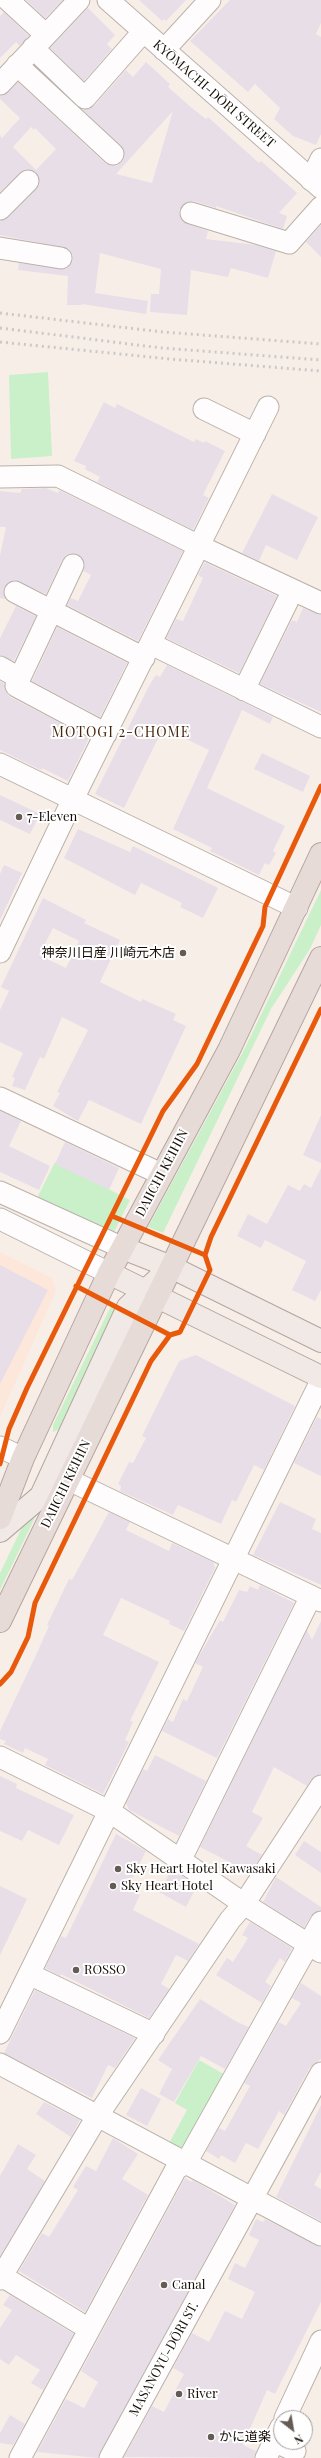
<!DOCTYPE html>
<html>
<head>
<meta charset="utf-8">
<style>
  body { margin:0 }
  #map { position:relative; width:321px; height:2458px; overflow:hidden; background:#f8eee8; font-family:"Playfair Display",serif }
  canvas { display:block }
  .north { position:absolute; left:273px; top:2410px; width:40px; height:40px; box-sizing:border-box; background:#fff; border:1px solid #a19e9b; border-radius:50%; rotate:149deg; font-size:11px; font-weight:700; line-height:16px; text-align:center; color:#150c05 }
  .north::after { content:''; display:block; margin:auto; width:14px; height:18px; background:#645b54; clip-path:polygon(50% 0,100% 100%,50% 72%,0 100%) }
</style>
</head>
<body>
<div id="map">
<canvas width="321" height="2458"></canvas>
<div class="north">N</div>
</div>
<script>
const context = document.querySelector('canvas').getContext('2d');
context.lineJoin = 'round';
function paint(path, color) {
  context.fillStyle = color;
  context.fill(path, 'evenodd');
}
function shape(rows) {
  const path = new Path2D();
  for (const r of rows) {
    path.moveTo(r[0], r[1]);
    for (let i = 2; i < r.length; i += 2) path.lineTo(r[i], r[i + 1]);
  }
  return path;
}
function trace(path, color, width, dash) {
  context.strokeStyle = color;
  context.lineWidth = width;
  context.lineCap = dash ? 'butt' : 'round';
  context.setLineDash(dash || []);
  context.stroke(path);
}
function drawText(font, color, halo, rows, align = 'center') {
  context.font = font + ' "Playfair Display","Noto Sans JP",serif';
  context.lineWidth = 4;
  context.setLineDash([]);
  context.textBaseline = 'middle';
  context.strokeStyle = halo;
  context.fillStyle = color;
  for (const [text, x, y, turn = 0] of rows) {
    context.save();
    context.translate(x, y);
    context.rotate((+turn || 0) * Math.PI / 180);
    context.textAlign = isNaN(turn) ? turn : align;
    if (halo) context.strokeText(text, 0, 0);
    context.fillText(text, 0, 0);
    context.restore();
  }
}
const built = shape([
  [0,1252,52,1278,56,1291,0,1417]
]);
const green = shape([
  [48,372,52,456,11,459,9,375],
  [321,890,321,925,310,949,271,1009,163,1233,148,1227,245,1048],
  [55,1162,130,1200,112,1236,37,1198],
  [111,1306,118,1310,60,1429,53,1432,53,1425],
  [120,1324,125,1331,0,1590,0,1573],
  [199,2060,227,2076,183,2155,167,2147,187,2110,175,2103]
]);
const building = shape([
  [26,0,63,0,45,18],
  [139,0,186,0,166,21,164,19,162,21],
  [230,0,321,0,321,23,316,34,321,37,321,134,316,145,293,136,274,119,280,108,255,84,248,92,190,41],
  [88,8,115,35,107,44,112,49,84,81,50,48],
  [4,12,29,36,20,46,16,42,0,58,0,16],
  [146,62,170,84,168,87,192,108,206,119,208,117,259,163,261,161,297,193,279,213,287,216,283,229,216,206,216,208,194,201,183,205,179,210,182,221,208,231,206,239,256,245,276,251,268,278,231,268,228,277,191,270,187,315,150,312,151,294,159,294,161,269,100,253,95,293,148,301,146,314,82,304,82,305,67,305,68,276,18,270,19,263,66,269,73,260,69,249,0,235,0,221,8,217,40,184,36,172,25,169,0,192,0,135,2,138,20,118,0,99,0,96,8,92,18,82,105,163,116,166,122,162,124,150,83,110,94,106,126,70,133,77],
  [173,111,152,183,116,174],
  [31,127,34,130,35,128,56,149,36,170,13,147],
  [321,225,321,257,306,242],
  [104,402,115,408,117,404,194,442,196,439,204,443,205,441,225,451,203,495,209,498,193,530,97,482,100,477,85,469,86,466,74,461],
  [46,488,58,493,59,490,183,551,138,641,67,605,71,598,78,601,91,575,83,571,85,564,78,554,66,555,62,560,46,594,14,580,4,587,5,599,0,598,0,556,6,527,0,527,0,491,20,493,22,489],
  [272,494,318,517,297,560,266,545,259,561,242,553],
  [204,563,206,563,277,596,239,673,166,638,176,619,183,621,203,578,198,575],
  [16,606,36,616,14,661,0,655,0,638],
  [303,608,321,615,321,712,260,684,292,620,297,622],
  [57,627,127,663,100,717,32,681],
  [167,665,273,717,270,724,242,710,207,788,285,826,273,851,276,853,269,865,265,863,259,875,210,851,212,848,173,829,209,750,163,728,124,808,95,794,149,686,156,675,160,677],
  [0,681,5,684,6,692,10,697,89,738,68,781,42,768,41,770,0,750],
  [262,753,310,776,303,792,254,769],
  [0,795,40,814,30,834,0,820],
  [78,829,130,852,133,846,218,888,203,918,180,907,182,903,141,883,135,895,64,858],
  [4,865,22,873,0,920,0,874],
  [43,898,86,920,84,923,120,940,100,982,141,1002,142,999,176,1014,173,1020,186,1026,141,1124,89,1100,78,1121,53,1106,60,1093,57,1092,88,1030,62,1017,44,1059,40,1057,25,1090,12,1086,15,1078,12,1077,23,1053,0,1042,0,1010,9,991,1,987],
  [53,928,79,941,66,968,39,955],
  [0,1111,21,1121,9,1146,50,1166,39,1190,0,1172],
  [321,1115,321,1163,303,1155],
  [65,1142,119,1168,109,1190,55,1164],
  [321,1168,321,1290,315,1301,292,1290,306,1261,265,1240,261,1248,237,1236,248,1214,267,1224,288,1185,300,1191,304,1184,311,1188],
  [0,1265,48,1290,0,1384],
  [196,1355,295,1406,264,1470,254,1465,236,1502,232,1500,221,1524,178,1505,173,1515,120,1491,121,1486,118,1484,129,1462,133,1463,146,1438,142,1436,179,1361],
  [317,1417,321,1419,321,1476,294,1463],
  [280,1502,316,1519,312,1529,321,1533,321,1585,253,1555],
  [109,1512,130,1522,126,1530,169,1551,172,1543,213,1562,215,1568,184,1631,169,1624,170,1621,121,1598,103,1635,159,1662,130,1721,133,1722,125,1740,129,1742,103,1794,45,1765,48,1759,25,1748,23,1753,4,1744,6,1741,0,1739,0,1731,37,1653,49,1626,47,1625,69,1579,72,1580],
  [260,1585,294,1603,217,1758,162,1731,168,1719,173,1722,183,1699,187,1701,203,1667,195,1663,220,1620,223,1622,239,1590,247,1592,250,1586,258,1590],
  [321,1621,321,1774,315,1776,307,1786,274,1767,252,1812,263,1818,246,1846,262,1855,248,1875,249,1872,200,1847,307,1630,312,1640],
  [155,1755,206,1781,179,1836,129,1810,126,1803,143,1769,147,1771],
  [0,1776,17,1784,16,1788,74,1815,59,1845,28,1830,22,1841,0,1831],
  [116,1834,146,1851,127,1889,140,1895,133,1910,199,1944,188,1961,176,1955,161,1984,169,1989,149,2018,61,1974,60,1976,45,1968,61,1936,66,1938],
  [304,1841,321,1852,321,1873,295,1855],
  [172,1869,197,1886,186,1907,159,1892],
  [276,1877,321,1907,321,1910,311,1916,304,1927,263,1902],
  [0,1886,27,1899,0,1955],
  [250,1922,292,1948,285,1962,280,1958,265,1982,271,1986,262,2003,216,1975,227,1958,233,1962,248,1938,242,1935],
  [301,1983,321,1996,321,2059,310,2067,284,2115,279,2111,258,2149,246,2143,235,2163,221,2155,219,2159,206,2151,219,2128,225,2131,250,2086,244,2083,279,2022,286,2026,301,2003,292,1998],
  [35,1990,135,2038,115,2068,108,2065,92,2098,4,2053],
  [200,1999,237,2022,249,2027,225,2069,201,2056,174,2102,159,2094,172,2069,158,2060],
  [141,2088,161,2099,147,2126,126,2115],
  [44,2102,80,2120,71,2137,36,2114],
  [321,2105,321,2172,314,2185,321,2189,321,2221,276,2197],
  [113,2138,138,2154,122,2179,148,2195,85,2312,19,2271,42,2233,49,2237,78,2190,73,2187,86,2166,96,2171],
  [18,2144,36,2155,27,2169,45,2181,0,2256,0,2176],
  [185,2178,191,2182,193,2180,235,2205,98,2458,37,2452,66,2399,84,2408,98,2382,81,2371],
  [256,2219,263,2222,265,2219,321,2247,321,2302,275,2394,267,2390,243,2445,256,2451,254,2458,124,2457,152,2406,164,2412,184,2374,173,2368,192,2333,209,2342,225,2311,242,2319,255,2292,228,2279,235,2263,245,2268,259,2240,249,2235],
  [10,2295,74,2334,43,2390,31,2383,40,2370,16,2355,9,2365,0,2359,0,2328,12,2310,3,2305],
  [10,2415,25,2424,13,2445,0,2443,0,2433]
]);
const minor = shape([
  [8,0,46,35],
  [108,0,321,188],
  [33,48,85,98,143,32],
  [164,50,210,0],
  [17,65,113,154],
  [0,84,79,0],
  [311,180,321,159],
  [0,209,28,181],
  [191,213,289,243,321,207],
  [0,248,61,258],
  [204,409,255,434],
  [0,477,58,476,199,546,321,603],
  [73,565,16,686,106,734],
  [15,592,144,658],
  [151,644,321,727],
  [0,667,19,678],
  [244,690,293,590],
  [0,764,297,908],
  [0,952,73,799,268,407],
  [0,1098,161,1174],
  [0,1192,123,1248],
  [0,1219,109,1273],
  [0,1447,23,1458],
  [69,1480,321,1601],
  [0,1757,109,1811,244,1904,321,1952],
  [181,1859,311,1596],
  [29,1974,154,2034],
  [0,2033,321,1381],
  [0,2064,321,2235],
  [0,2275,89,2329],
  [0,2279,98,2115,230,1920,244,1904,321,1786],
  [285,2418,321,2341],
  [274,2441,295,2451],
  [20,2458,176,2169,186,2163,321,1922],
  [110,2458,321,2073],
  [266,2458,281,2427]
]);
const major = shape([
  [123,1248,171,1267,321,1341],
  [109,1273,321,1377],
  [0,1531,41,1496,128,1307,171,1267]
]);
const highway = shape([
  [0,1518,23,1458,109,1273,229,1050,321,854],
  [0,1621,321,958]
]);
const rail = shape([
  [0,313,163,332,321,344],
  [0,328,162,348,321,360],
  [0,342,170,359,321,371]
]);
const cycleway = shape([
  [112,1216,205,1255],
  [76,1286,170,1335],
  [0,1464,9,1429,27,1388,163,1111,197,1064,263,926,265,907,321,786],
  [0,1684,11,1672,28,1637,35,1603,151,1361,170,1335,180,1332,210,1270,205,1255,211,1237,321,1009]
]);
const markers = [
  [19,817,4,"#645b54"],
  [183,953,4,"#645b54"],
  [118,1869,4,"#645b54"],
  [113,1886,4,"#645b54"],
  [76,1970,4,"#645b54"],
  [164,2285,4,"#645b54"],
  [179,2394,4,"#645b54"],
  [211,2437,4,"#645b54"]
];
const streetNames = [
  ["KYŌMACHI-DŌRI STREET",214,94,41],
  ["DAIICHI KEIHIN",162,1173,-62],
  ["DAIICHI KEIHIN",66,1484,-64],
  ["MASANOYU-DŌRI ST.",164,2359,-61]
];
const poiNames = [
  ["7-Eleven",27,817],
  ["神奈川日産 川崎元木店",175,953,"right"],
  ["Sky Heart Hotel Kawasaki",126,1869],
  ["Sky Heart Hotel",121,1886],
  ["ROSSO",84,1970],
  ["Canal",172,2285],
  ["River",187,2394],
  ["かに道楽",219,2437]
];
const neighbourhoodNames = [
  ["MOTOGI 2-CHOME",121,733]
];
paint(built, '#fce7da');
paint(green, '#caf0c9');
paint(building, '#e8dee8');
trace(minor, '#bab1aa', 23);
trace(major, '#b5a5a0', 24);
trace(highway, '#b5a5a0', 24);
trace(minor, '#fefcfc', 21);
trace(major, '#f0e9e6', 22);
trace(highway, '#e7dbd8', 22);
trace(rail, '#cbc9c7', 3, [2, 4]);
trace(cycleway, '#e8590c', 5);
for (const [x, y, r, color] of markers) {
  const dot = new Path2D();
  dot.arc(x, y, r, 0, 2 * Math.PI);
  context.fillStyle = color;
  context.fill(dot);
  trace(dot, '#fff', 1.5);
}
drawText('13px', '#150c05', '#fff', streetNames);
drawText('13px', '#150c05', '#fff', poiNames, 'left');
context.letterSpacing = '1px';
drawText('14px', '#45260d', '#fff', neighbourhoodNames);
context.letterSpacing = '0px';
</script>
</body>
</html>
